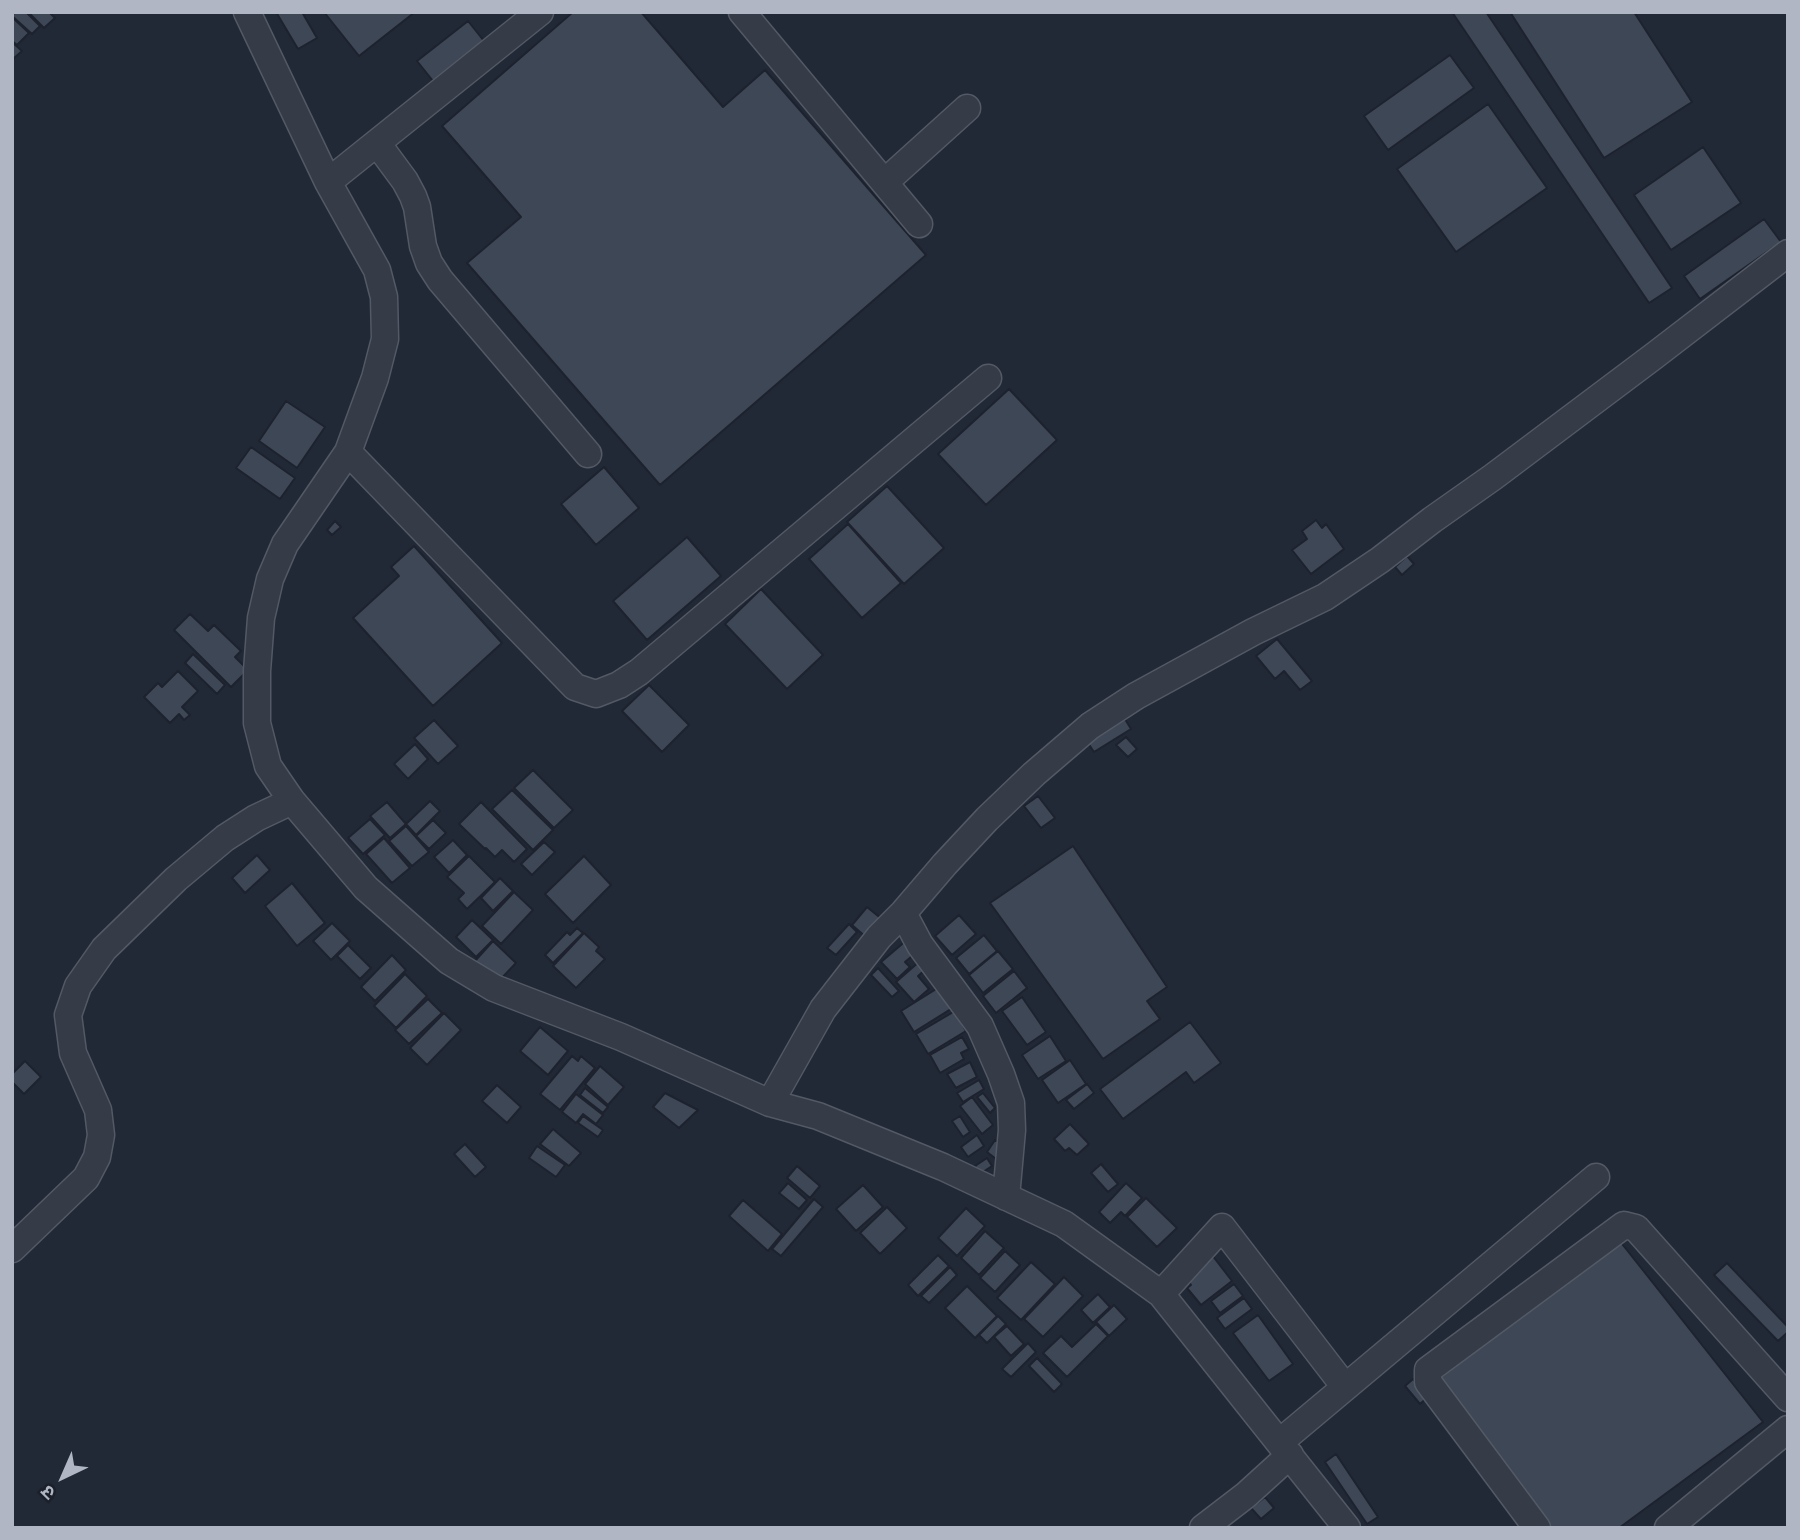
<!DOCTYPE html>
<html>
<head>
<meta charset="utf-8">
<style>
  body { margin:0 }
  #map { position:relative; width:1800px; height:1540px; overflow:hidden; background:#222936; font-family:Karla,"Noto Sans Devanagari",sans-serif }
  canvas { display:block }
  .frame { position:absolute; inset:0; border:14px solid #b0b6c3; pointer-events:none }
  .north { position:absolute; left:28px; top:1442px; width:70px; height:70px; -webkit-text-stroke:5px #1b202b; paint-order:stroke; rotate:224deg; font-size:19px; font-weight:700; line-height:28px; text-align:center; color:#b0b6c3 }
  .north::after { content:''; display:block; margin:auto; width:24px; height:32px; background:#b0b6c3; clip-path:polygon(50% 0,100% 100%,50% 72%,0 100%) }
</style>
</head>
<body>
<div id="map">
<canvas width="1800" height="1540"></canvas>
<div class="frame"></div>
<div class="north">उ</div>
</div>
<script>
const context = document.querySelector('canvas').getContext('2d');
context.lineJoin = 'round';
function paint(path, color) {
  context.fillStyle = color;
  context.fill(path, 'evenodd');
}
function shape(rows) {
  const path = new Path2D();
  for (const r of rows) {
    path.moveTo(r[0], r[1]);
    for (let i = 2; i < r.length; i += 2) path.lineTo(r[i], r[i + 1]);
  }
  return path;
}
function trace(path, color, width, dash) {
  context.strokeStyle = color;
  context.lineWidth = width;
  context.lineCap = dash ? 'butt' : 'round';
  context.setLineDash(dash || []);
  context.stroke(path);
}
const building = shape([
  [15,12,26,12,40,26,32,34,12,16,15,12],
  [28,12,49,12,55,18,44,28,28,12],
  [276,12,302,12,317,38,298,49,276,12],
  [324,12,415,12,359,56,324,12],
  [573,12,641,12,723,107,765,70,926,255,660,485,467,263,521,217,442,126,573,12],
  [1452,12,1486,12,1672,288,1649,303,1452,12],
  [1510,12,1634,12,1692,102,1604,158,1510,12],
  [12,17,29,33,17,45,12,41,12,17],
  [468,21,484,41,433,81,417,61,468,21],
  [12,42,22,51,12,60,12,42],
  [1450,55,1474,88,1388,150,1364,116,1450,55],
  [1488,104,1547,188,1456,252,1397,169,1488,104],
  [1703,147,1741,203,1671,250,1634,195,1703,147],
  [1764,219,1781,242,1700,299,1684,276,1764,219],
  [1009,389,1057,440,986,505,938,454,1009,389],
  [286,401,325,427,297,468,259,441,286,401],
  [251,447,295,478,280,499,236,468,251,447],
  [604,467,639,508,596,545,561,504,604,467],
  [887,486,944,548,904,584,847,522,887,486],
  [1316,520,1322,528,1326,524,1344,549,1311,574,1292,550,1307,539,1302,531,1316,520],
  [335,521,341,527,332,535,327,530,335,521],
  [848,524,901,583,862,618,809,559,848,524],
  [687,537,721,576,647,640,613,601,687,537],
  [414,546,502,643,433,706,353,618,399,576,391,567,414,546],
  [1407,556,1414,564,1402,575,1395,567,1407,556],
  [761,589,823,655,787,689,725,624,761,589],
  [190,614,208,631,214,625,241,651,235,657,248,670,231,687,174,630,190,614],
  [1277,639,1312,681,1300,690,1284,671,1275,679,1256,656,1277,639],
  [193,654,225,685,217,694,185,663,193,654],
  [178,671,198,691,182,707,190,715,184,720,179,714,170,723,144,697,158,683,162,687,178,671],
  [649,685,689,725,662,752,622,711,649,685],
  [1125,719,1131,729,1094,752,1088,743,1125,719],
  [434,720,458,746,438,764,414,738,434,720],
  [1126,737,1137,749,1128,757,1116,745,1126,737],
  [415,744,428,759,408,779,394,764,415,744],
  [533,770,573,810,554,828,514,788,533,770],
  [512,790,553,830,533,850,492,809,512,790],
  [1038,796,1055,818,1041,828,1024,806,1038,796],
  [430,801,440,811,416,835,406,824,430,801],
  [387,802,406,824,390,838,370,816,387,802],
  [481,802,527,849,514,862,502,850,495,857,486,848,485,849,459,824,481,802],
  [370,819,385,835,363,854,348,838,370,819],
  [433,820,446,833,429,849,416,836,433,820],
  [406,826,429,852,412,866,389,841,406,826],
  [384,838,410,868,392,883,366,854,384,838],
  [453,840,467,855,449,873,434,857,453,840],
  [544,842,555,852,532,875,521,864,544,842],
  [1073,846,1167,987,1147,1001,1160,1019,1103,1059,990,903,1073,846],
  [257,855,270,870,245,893,232,878,257,855],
  [469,856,495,882,467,909,458,899,464,893,447,877,469,856],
  [584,856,611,885,573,923,545,894,584,856],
  [500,878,513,891,493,911,481,898,500,878],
  [292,883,325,923,297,946,265,906,292,883],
  [514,892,533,910,501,944,482,926,514,892],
  [867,907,883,920,867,938,852,925,867,907],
  [959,915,976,934,952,955,935,936,959,915],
  [472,920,493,940,476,957,456,937,472,920],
  [332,923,350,941,331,960,313,941,332,923],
  [849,924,857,932,836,955,827,948,849,924],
  [577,928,583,933,553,963,545,955,567,932,570,935,577,928],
  [584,933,599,947,596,951,605,959,576,988,553,966,584,933],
  [984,935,997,951,969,974,956,958,984,935],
  [908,939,918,951,905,962,910,967,897,979,881,962,908,939],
  [493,941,516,963,498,982,475,961,493,941],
  [348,945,371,968,360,979,337,956,348,945],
  [998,951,1013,969,983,993,969,975,998,951],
  [392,955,406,970,375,1001,361,987,392,955],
  [920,961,926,969,918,976,929,989,914,1002,896,982,920,961],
  [878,968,899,991,892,997,871,975,878,968],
  [1014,971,1027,988,996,1013,983,996,1014,971],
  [405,974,427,996,396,1028,374,1006,405,974],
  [941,986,954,1007,914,1032,901,1011,941,986],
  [1022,997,1046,1032,1027,1045,1002,1011,1022,997],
  [428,999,442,1013,409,1044,395,1030,428,999],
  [955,1011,966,1031,928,1054,916,1034,955,1011],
  [444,1013,461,1030,427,1065,410,1048,444,1013],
  [1190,1022,1221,1063,1194,1083,1186,1072,1123,1119,1100,1089,1190,1022],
  [540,1027,568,1051,548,1075,520,1051,540,1027],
  [1050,1036,1066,1061,1038,1079,1022,1055,1050,1036],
  [962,1037,969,1049,961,1053,964,1059,940,1073,930,1055,962,1037],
  [572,1056,578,1061,581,1056,595,1068,560,1110,540,1094,572,1056],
  [1070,1060,1086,1084,1058,1103,1042,1080,1070,1060],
  [25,1061,41,1077,24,1094,12,1082,12,1074,25,1061],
  [970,1062,977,1077,956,1088,947,1074,970,1062],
  [600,1066,624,1087,608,1105,585,1084,600,1066],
  [979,1080,984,1089,963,1102,957,1093,979,1080],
  [1087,1084,1094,1093,1074,1109,1066,1100,1087,1084],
  [497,1085,521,1107,507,1123,482,1101,497,1085],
  [585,1088,608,1107,603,1113,580,1095,585,1088],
  [665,1093,698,1110,679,1128,653,1107,665,1093],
  [983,1093,995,1108,990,1113,977,1097,983,1093],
  [576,1094,603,1115,596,1124,583,1114,576,1123,562,1112,576,1094],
  [972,1097,993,1125,982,1134,960,1106,972,1097],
  [583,1116,603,1130,598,1137,578,1123,583,1116],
  [960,1116,970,1132,963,1137,952,1121,960,1116],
  [1070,1124,1089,1144,1077,1155,1069,1148,1065,1151,1054,1139,1070,1124],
  [553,1129,581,1153,569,1166,540,1144,553,1129],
  [977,1135,984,1146,968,1157,961,1147,977,1135],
  [995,1140,1005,1147,996,1159,987,1152,995,1140],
  [465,1144,486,1167,475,1177,454,1154,465,1144],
  [537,1146,565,1165,556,1177,529,1158,537,1146],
  [987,1158,992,1166,980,1174,975,1166,987,1158],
  [1101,1164,1118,1184,1108,1192,1091,1173,1101,1164],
  [797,1166,820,1186,810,1198,787,1178,797,1166],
  [788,1183,807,1200,799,1209,779,1193,788,1183],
  [1126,1183,1142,1198,1125,1216,1121,1212,1110,1223,1099,1212,1126,1183],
  [863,1185,883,1207,856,1231,836,1209,863,1185],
  [1146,1198,1177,1228,1157,1247,1127,1217,1146,1198],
  [814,1199,823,1207,781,1256,772,1249,814,1199],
  [743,1200,782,1234,768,1251,729,1216,743,1200],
  [887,1207,907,1228,880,1254,860,1233,887,1207],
  [966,1208,985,1226,957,1256,938,1238,966,1208],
  [985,1231,1004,1248,979,1275,961,1258,985,1231],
  [1619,1240,1763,1422,1619,1528,1548,1528,1440,1378,1619,1240],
  [1005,1251,1020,1265,995,1292,980,1278,1005,1251],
  [938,1255,949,1266,918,1296,908,1285,938,1255],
  [1212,1255,1232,1281,1201,1305,1187,1288,1191,1285,1184,1277,1212,1255],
  [1031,1262,1055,1284,1021,1320,997,1298,1031,1262],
  [1727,1263,1788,1327,1788,1332,1778,1341,1714,1275,1727,1263],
  [950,1267,957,1275,929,1303,921,1296,950,1267],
  [1064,1277,1083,1296,1043,1337,1024,1319,1064,1277],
  [1234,1284,1243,1296,1220,1313,1211,1301,1234,1284],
  [967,1286,997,1316,975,1338,945,1308,967,1286],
  [1098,1294,1110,1307,1093,1323,1081,1310,1098,1294],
  [1244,1298,1252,1309,1225,1329,1217,1318,1244,1298],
  [1114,1305,1127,1319,1109,1336,1096,1322,1114,1305],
  [1258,1315,1293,1364,1269,1381,1233,1333,1258,1315],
  [998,1316,1006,1324,987,1343,979,1335,998,1316],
  [1096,1324,1108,1336,1067,1377,1043,1353,1061,1336,1072,1347,1096,1324],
  [1007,1326,1024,1344,1011,1356,994,1337,1007,1326],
  [1028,1343,1036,1352,1011,1377,1002,1369,1028,1343],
  [1037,1358,1062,1384,1054,1392,1029,1366,1037,1358],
  [1413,1379,1428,1397,1420,1404,1405,1386,1413,1379],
  [1336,1454,1378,1517,1367,1524,1325,1462,1336,1454],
  [1265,1497,1274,1508,1261,1519,1251,1508,1265,1497]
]);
const minor = shape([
  [247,12,328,182,377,270,384,297,385,339,375,378,348,452,285,544,270,579,261,618,257,671,257,723,268,766,292,801,366,888,449,961,494,988,621,1037,770,1103,818,1116,943,1167,1064,1224,1161,1294,1347,1528],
  [742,12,919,224],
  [377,143,405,181,413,196,417,207,423,246,429,263,440,280,588,454],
  [328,182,540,12],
  [885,182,967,108],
  [348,452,575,687,596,694,619,685,639,672,988,378],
  [903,913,920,945,980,1026,1001,1074,1011,1103,1012,1130,1006,1197],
  [770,1103,823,1009,879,937,903,913,945,864,987,819,1034,774,1090,726,1136,696,1253,632,1325,597,1380,560,1432,520,1493,477,1654,356,1788,253],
  [12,1249,86,1178,97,1157,101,1135,98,1110,73,1053,68,1015,78,986,104,949,176,879,225,838,256,818,292,801],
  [1161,1294,1222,1227,1345,1387],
  [1280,1442,1596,1177],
  [1203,1528,1246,1495,1290,1455],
  [1537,1528,1428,1382,1428,1370,1624,1225,1636,1228,1788,1398],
  [1668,1528,1788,1429]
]);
paint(building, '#3e4756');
trace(building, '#1d222e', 2);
trace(minor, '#535965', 29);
trace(minor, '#353b47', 26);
</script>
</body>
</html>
